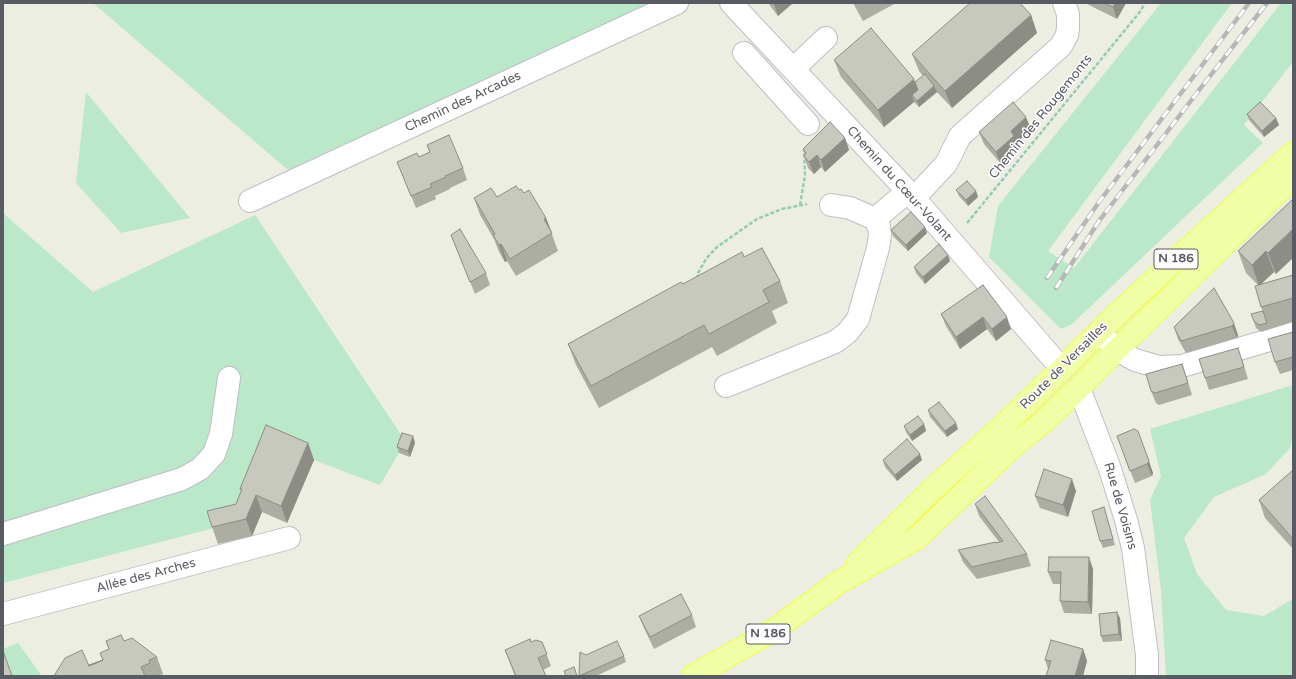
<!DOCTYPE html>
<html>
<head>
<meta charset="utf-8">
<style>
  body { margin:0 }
  #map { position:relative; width:1296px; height:679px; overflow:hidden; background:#eceee1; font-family:"Varela Round",sans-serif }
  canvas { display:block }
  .frame { position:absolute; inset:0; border:4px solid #595b63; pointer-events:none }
</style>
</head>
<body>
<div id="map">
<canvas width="1296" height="679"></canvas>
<div class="frame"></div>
</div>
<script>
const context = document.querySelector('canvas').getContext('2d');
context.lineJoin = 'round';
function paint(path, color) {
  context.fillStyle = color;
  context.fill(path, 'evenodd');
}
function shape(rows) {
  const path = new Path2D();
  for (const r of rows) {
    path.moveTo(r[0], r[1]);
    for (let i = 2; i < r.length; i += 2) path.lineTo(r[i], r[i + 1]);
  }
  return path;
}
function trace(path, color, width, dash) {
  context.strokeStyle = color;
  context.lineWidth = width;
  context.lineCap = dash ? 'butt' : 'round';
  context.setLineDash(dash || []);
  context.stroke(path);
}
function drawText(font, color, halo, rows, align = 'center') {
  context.font = font + ' "Varela Round",sans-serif';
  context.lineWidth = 3;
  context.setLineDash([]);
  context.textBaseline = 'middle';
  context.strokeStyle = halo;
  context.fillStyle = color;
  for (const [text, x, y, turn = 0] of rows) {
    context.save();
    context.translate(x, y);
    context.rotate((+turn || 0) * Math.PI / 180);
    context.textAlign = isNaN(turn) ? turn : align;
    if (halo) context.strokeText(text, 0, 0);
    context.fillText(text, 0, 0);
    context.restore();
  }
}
const green = shape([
  [93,3,653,3,288,170],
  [1161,3,1232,3,1048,251,1074,268,1281,3,1293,3,1293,62,1244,125,1263,143,1072,324,1061,329,989,257,998,206],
  [86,92,190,218,121,233,76,183],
  [3,213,93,292,255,215,404,439,399,453,380,485,314,460,214,528,3,583],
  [1293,385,1293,436,1290,448,1266,474,1214,497,1184,538,1197,574,1226,610,1264,616,1293,599,1293,676,1166,676,1161,591,1150,500,1161,476,1150,429],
  [18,643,42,676,3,676,3,649]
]);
const path = shape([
  [800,205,805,175,804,150],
  [967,223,1139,13,1145,3],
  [698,279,697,275,706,259,717,247,757,219,782,209,807,204]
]);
const minor = shape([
  [731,3,914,198,1062,369],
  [744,53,808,124],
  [793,69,826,38],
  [914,198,946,164,960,136,1061,46,1067,35,1068,28,1068,14,1064,3],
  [250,201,677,3],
  [831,205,850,208,875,219],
  [1099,332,1117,350,1135,360,1159,367,1182,366,1293,333],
  [726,386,835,342,847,333,858,319,878,248,880,235,879,227,875,219,907,192],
  [1079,388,1110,469,1126,520,1133,548,1147,655,1147,676],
  [3,534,182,479,200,469,214,454,221,434,229,378],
  [3,614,289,538]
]);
const major = shape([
  [858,563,934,488,1001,428,1062,369,1117,314,1293,153],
  [693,676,774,630,838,583,917,538,1014,445,1041,424,1079,388,1099,367,1293,177]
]);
const rail = shape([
  [1047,278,1099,202,1249,3],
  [1056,288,1099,221,1196,94,1267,3]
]);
const wall = shape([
  [768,3,793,3,778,16],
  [853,3,896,3,863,21],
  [1085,3,1126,3,1117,19],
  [1031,15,1037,33,952,108,936,91,937,92,919,107,914,102,884,127,841,77,834,60,915,82,923,76,919,71,912,54],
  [1247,114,1276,118,1279,125,1264,137,1249,120],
  [1031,129,1017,142,1019,148,1001,164,984,144,979,132],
  [845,138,849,150,825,172,821,167,814,174,808,168,804,156,805,155,803,149],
  [427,145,463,168,467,180,450,188,450,189,435,196,436,199,416,208,397,162,419,157,430,152],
  [519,190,524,193,546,218,558,251,516,276,507,261,505,262,499,252,494,239,480,215,474,198,497,197],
  [956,190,976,191,978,197,968,206,959,196],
  [1293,199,1276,274,1274,272,1261,284,1293,275,1293,322,1261,332,1256,328,1251,314,1263,311,1261,307,1258,285,1246,273,1238,251],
  [925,227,927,233,908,251,893,236,891,230],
  [451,235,486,273,490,285,475,294],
  [950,261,925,284,916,273,914,267],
  [780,281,788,303,772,311,777,323,717,356,712,347,599,408,576,365,568,344,683,284],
  [983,285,1011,329,996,341,987,329,960,349,946,326,941,314],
  [1214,288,1238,335,1237,338,1186,353,1178,339,1174,327],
  [1293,332,1293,370,1280,374,1275,362],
  [1242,360,1248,379,1209,390,1205,378],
  [1182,364,1186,376,1192,395,1159,405,1156,403,1151,391],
  [928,410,958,429,947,437,930,417],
  [924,424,926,431,912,441,906,432,904,426],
  [1134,429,1153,473,1152,476,1135,483,1117,436],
  [413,436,415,443,410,457,399,453,397,447],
  [308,443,314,460,287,523,262,512,252,536,218,544,212,527,236,504,241,491,240,489],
  [883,460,922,460,897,481,885,467],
  [1293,470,1293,549,1265,518,1259,500],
  [1076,491,1068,517,1040,508,1035,496],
  [975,504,1027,554,1031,566,977,579,963,562,958,550,999,542,979,516],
  [1106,514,1115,545,1103,548,1100,541],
  [1093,569,1092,614,1064,613,1060,601,1060,584,1053,584,1048,572],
  [692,615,696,627,654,649,644,628,639,616],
  [1120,618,1122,641,1103,642,1101,636],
  [106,641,124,641,157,657,163,674,159,676,54,676,89,665,103,660,109,649],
  [531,642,542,642,551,666,543,670,546,676,515,676,505,650],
  [1083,649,1087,661,1083,676,1046,676,1048,669,1045,660],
  [586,655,624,656,626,662,596,676,579,676]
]);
const shadedWall = shape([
  [775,3,793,3,778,16,774,4],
  [1115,3,1126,3,1117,19,1113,7],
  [1031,15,1037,33,952,108,945,91],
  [914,79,920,96,912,95,914,102,884,127,878,110],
  [934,86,937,92,919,107,917,101],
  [1026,117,1031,129,1017,142,1019,148,1001,164,996,152,1011,131],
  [1276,118,1279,125,1264,137,1262,131],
  [845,138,849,150,825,172,821,160],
  [817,155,821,167,814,174,809,162],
  [976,191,978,197,968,206,966,200],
  [546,218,552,233,544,219],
  [925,227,927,233,908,251,906,245],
  [1293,229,1293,258,1276,274,1268,253],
  [501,244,507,261,505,262,499,245],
  [1266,251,1274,272,1259,286,1252,265],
  [948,255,950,261,925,284,923,277],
  [983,317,987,329,960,349,956,337],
  [1007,317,1011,329,996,341,992,329],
  [1234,323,1238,335,1237,338,1232,326],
  [956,423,958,429,947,437,945,431],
  [924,424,926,431,912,441,910,435],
  [413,436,415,443,410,457,408,451],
  [308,443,314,460,287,523,281,506],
  [920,454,922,460,897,481,895,475],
  [1149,461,1153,473,1152,476,1147,464],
  [1072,479,1076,491,1068,517,1063,505],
  [256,495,262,512,252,536,246,519],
  [1089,557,1093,569,1092,614,1088,602],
  [1117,612,1120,618,1122,641,1119,634],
  [1083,649,1087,661,1083,676,1075,676]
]);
const building = shape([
  [970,3,1020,3,1031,15,945,91,912,54,970,3],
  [1104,3,1115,3,1113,7,1104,3],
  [871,28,914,79,878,110,834,60,871,28],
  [925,74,934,86,917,101,912,95,918,90,915,82,925,74],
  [1013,102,1026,117,1011,131,1014,136,996,152,979,132,1013,102],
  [1260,102,1276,118,1262,131,1247,114,1260,102],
  [830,122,845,138,821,160,817,155,809,162,804,156,806,153,803,149,830,122],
  [449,135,463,168,445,176,446,177,430,184,432,187,411,196,397,162,417,153,419,157,430,152,427,145,449,135],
  [967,181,976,191,966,200,956,190,967,181],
  [516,186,519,190,521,189,524,193,529,190,546,218,544,219,552,233,510,259,501,244,499,245,493,235,495,234,474,198,491,188,497,197,516,186],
  [1293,199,1293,229,1268,253,1266,251,1252,265,1238,251,1293,199],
  [911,212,925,227,906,245,891,230,911,212],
  [460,229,486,273,470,282,451,235,460,229],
  [939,244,948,255,923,277,914,267,939,244],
  [762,248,780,281,763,290,769,302,709,334,704,325,591,386,568,344,681,282,683,284,742,252,744,257,762,248],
  [1293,275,1293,298,1261,307,1255,286,1293,275],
  [983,285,1007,317,992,329,983,317,956,337,941,314,983,285],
  [1214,288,1234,323,1232,326,1181,341,1174,327,1214,288],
  [1263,311,1267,323,1259,325,1254,321,1251,314,1263,311],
  [1293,332,1293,357,1275,362,1268,339,1293,332],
  [1238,348,1244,367,1205,378,1199,359,1238,348],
  [1182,364,1188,383,1155,393,1151,391,1146,374,1182,364],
  [939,402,956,423,945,431,928,410,939,402],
  [918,416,924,424,910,435,904,426,918,416],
  [266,425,308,443,281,506,256,495,246,519,212,527,207,511,236,504,242,489,240,489,266,425],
  [1134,429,1138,431,1149,461,1147,464,1130,471,1117,436,1134,429],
  [402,433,413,436,408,451,397,447,402,433],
  [907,439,920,454,895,475,883,460,907,439],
  [1044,469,1072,479,1063,505,1035,496,1044,469],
  [1293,470,1293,539,1259,500,1293,470],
  [985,496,1027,554,972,567,958,550,996,542,996,543,1003,541,975,504,985,496],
  [1104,507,1113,539,1100,541,1092,511,1104,507],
  [1049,557,1089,557,1088,602,1060,601,1061,572,1048,572,1049,557],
  [681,594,692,615,650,637,639,616,681,594],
  [1117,612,1119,634,1101,636,1099,614,1117,612],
  [121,635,124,641,132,638,157,657,149,660,150,663,141,667,145,676,54,676,65,658,82,650,89,666,103,660,100,653,109,649,106,641,121,635],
  [530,639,531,642,536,640,542,642,547,654,538,658,546,676,516,676,505,650,530,639],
  [1051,640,1083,649,1075,676,1046,676,1051,661,1045,660,1051,640],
  [617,641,624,656,579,676,580,652,586,655,617,641],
  [3,651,12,676,3,676,3,651],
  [103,660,89,666,89,665,103,660],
  [574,667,577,676,566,676,564,671,574,667]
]);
const shields = [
  [1176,259,44],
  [768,634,44]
];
const shieldNames = [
  ["N 186",1176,259],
  ["N 186",768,634]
];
const streetNames = [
  ["Chemin des Arcades",463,102,-25],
  ["Chemin des Rougemonts",1041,117,-51],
  ["Chemin du Cœur-Volant",899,184,48],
  ["Route de Versailles",1064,366,-45],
  ["Rue de Voisins",1120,506,74],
  ["Allée des Arches",146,576,-15]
];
paint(green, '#bbe8c9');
trace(minor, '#bebec6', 24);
trace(major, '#f3fb4d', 24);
trace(path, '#95cbb6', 2.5, [4, 2]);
trace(minor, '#fff', 22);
trace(major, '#f0ffa5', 22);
trace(rail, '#b7b7b8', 4.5);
trace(rail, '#fff', 3, [9]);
paint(wall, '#acada3');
paint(shadedWall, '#8c8d85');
paint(building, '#c8c9be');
trace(building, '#8c8d85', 1);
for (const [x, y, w] of shields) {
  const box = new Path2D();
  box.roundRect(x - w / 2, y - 10, w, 20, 3);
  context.fillStyle = '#fff';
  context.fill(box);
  trace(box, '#595b63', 1);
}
drawText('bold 12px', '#595b63', null, shieldNames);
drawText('13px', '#595b63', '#fff', streetNames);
</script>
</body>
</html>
